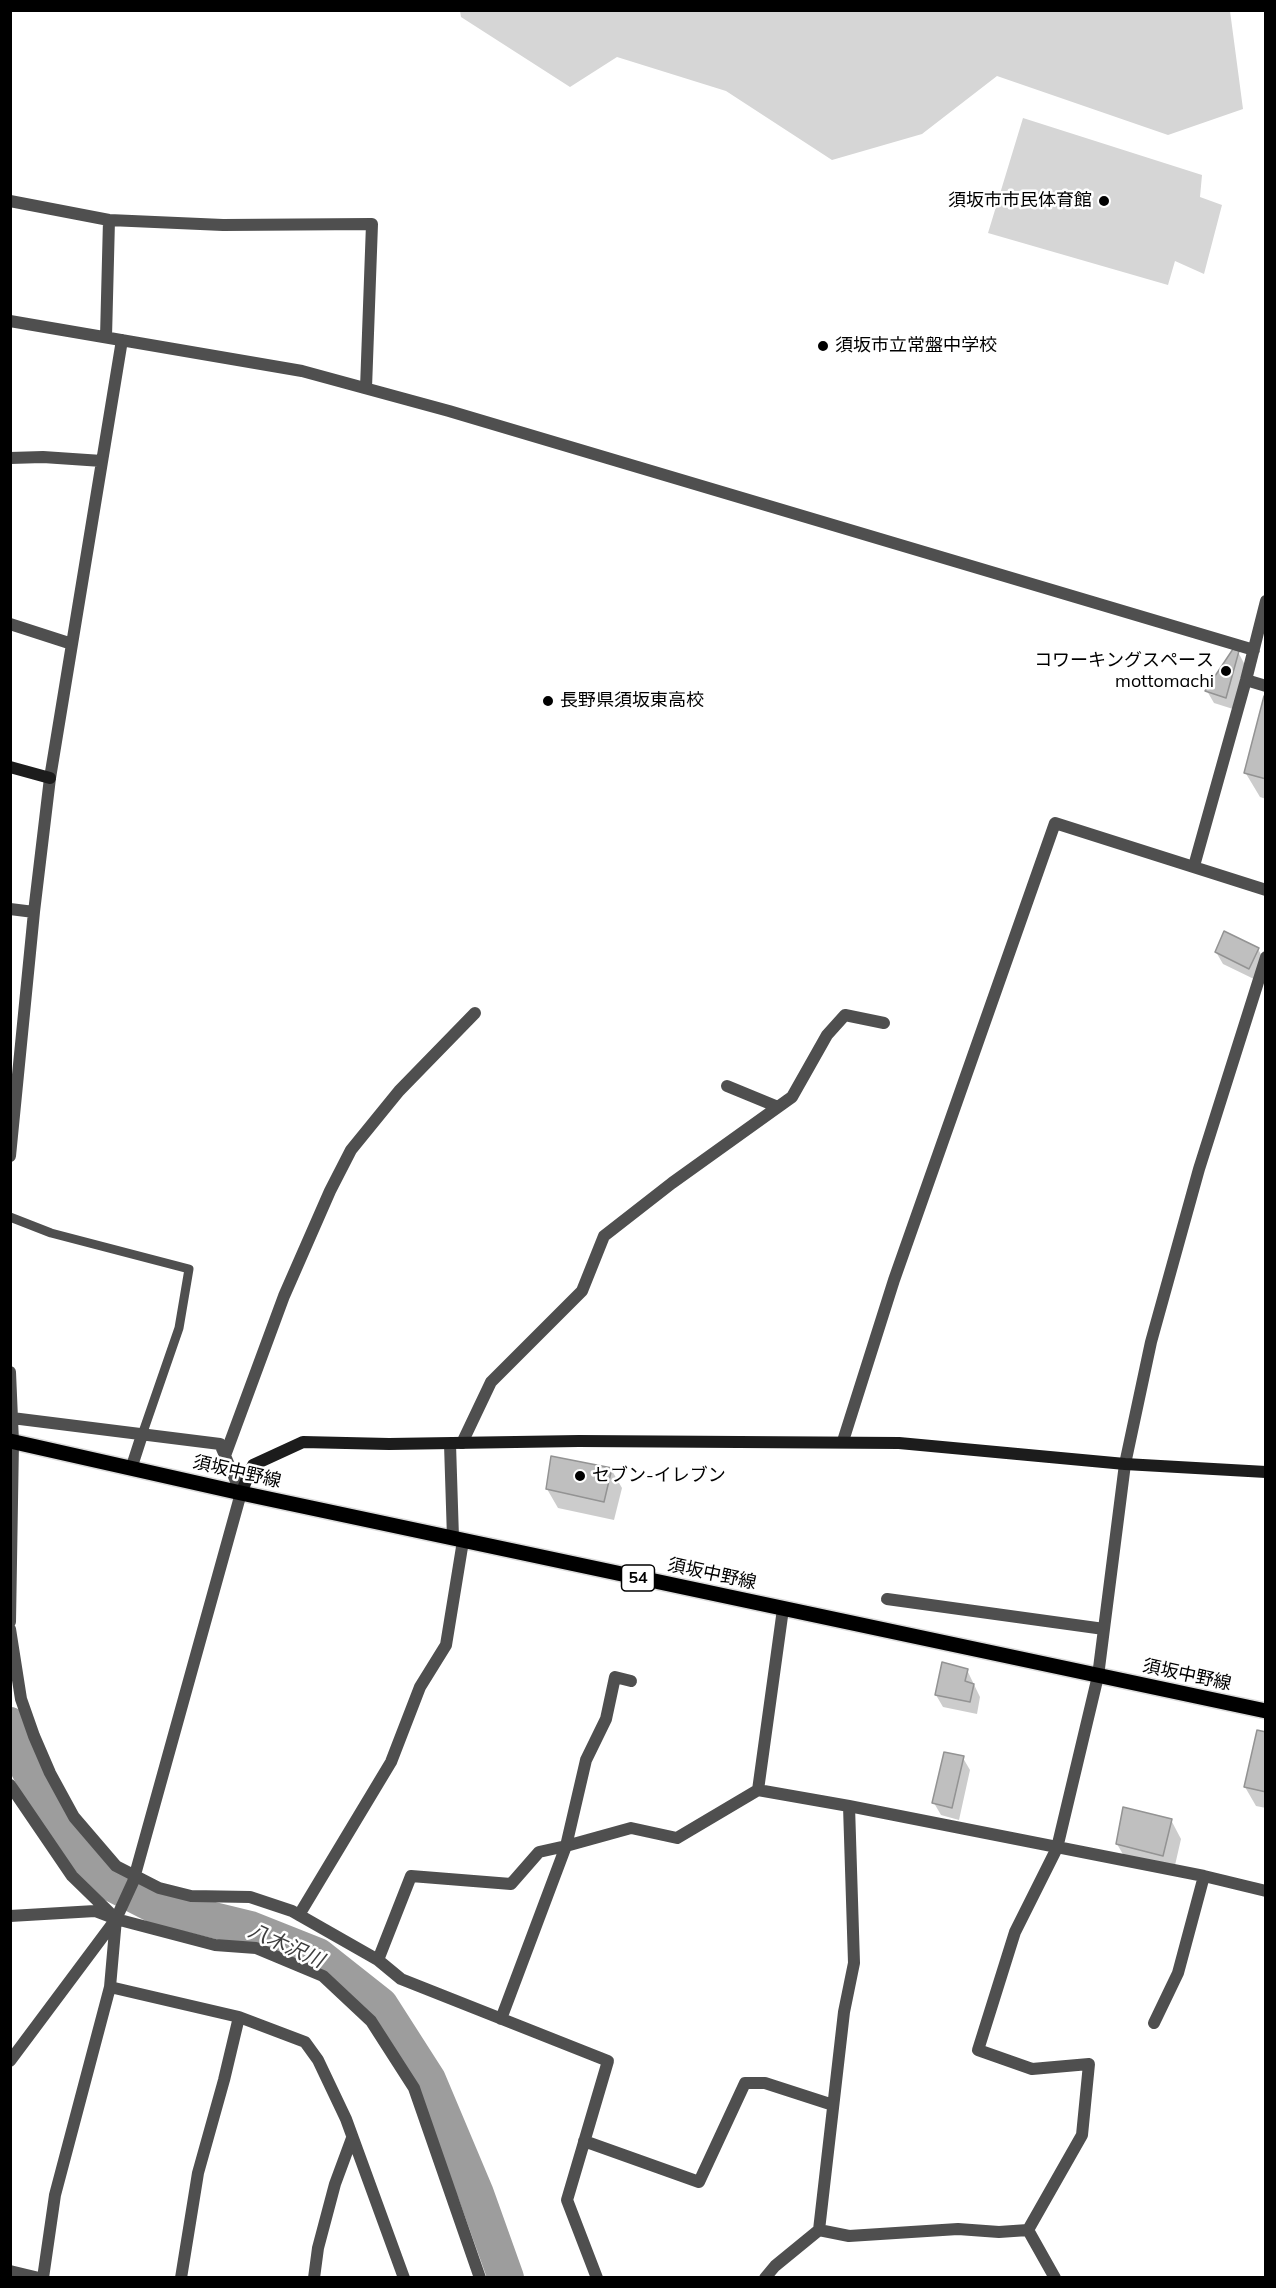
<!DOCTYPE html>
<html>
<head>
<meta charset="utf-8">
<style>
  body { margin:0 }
  #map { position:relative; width:1276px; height:2288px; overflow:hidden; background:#fff; font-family:Mulish,sans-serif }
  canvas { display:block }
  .frame { position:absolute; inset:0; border:12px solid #000; pointer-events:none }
</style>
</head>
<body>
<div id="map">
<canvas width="1276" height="2288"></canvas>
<div class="frame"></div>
</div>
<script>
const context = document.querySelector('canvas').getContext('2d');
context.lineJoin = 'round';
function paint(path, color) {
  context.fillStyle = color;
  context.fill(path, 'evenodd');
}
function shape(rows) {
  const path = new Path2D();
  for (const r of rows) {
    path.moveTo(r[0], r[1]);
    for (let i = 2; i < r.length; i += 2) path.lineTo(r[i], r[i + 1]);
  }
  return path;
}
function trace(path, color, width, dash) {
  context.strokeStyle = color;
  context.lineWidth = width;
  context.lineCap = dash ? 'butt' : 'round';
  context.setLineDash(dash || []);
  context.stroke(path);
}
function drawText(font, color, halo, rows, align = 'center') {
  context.font = font + ' Mulish,"Noto Sans JP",sans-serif';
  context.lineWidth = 5;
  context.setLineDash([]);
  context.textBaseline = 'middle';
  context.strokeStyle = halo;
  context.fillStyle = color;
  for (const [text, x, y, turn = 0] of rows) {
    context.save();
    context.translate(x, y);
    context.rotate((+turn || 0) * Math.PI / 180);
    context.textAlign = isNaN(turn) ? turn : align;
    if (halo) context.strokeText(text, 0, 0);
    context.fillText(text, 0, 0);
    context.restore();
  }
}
const green = shape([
  [460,11,1230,11,1243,109,1168,135,997,76,922,134,832,160,726,91,617,57,570,87,461,17],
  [1023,118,1202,175,1200,197,1222,205,1204,274,1175,261,1168,285,988,233]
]);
const shadow = shape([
  [1238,652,1245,665,1233,709,1214,703,1207,691],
  [1266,698,1266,799,1260,797,1245,772],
  [1258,949,1265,962,1256,980,1223,964,1216,952],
  [611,1469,622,1488,614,1520,558,1508,547,1489],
  [967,1670,980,1697,977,1714,943,1707,936,1695],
  [1266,1733,1266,1808,1256,1806,1245,1787],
  [963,1758,970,1770,959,1820,941,1815,934,1803],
  [1171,1820,1181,1839,1173,1874,1128,1863,1117,1844]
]);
const river = shape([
  [10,1725,25,1762,61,1830,99,1877,156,1906,250,1929,318,1956,380,2005,428,2080,476,2194,506,2278]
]);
const building = shape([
  [1233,649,1239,651,1226,698,1205,691,1233,649],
  [1264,696,1266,697,1266,779,1244,773,1264,696],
  [1224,931,1259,948,1249,969,1215,952,1224,931],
  [551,1456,612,1468,604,1502,546,1489,551,1456],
  [942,1662,968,1669,965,1681,974,1684,970,1702,935,1695,942,1662],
  [1257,1730,1266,1732,1266,1792,1244,1787,1257,1730],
  [944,1752,964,1756,952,1808,932,1803,944,1752],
  [1123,1807,1172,1819,1163,1856,1116,1844,1123,1807]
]);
const lane = shape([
  [10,1217,51,1233,189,1269,179,1328,142,1435]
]);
const street = shape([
  [10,201,109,220,223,225,372,224,366,388],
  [10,321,302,371,449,411,1254,650],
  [106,337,109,220],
  [10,458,43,457,102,461],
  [10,624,72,644],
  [1246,680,1266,686],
  [1194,866,1246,680,1266,601],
  [10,909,34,912],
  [727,1086,778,1107],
  [10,1156,34,912,50,778,122,340],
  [10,1372,13,1442,10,1622],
  [12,1418,220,1444,241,1493,133,1882,116,1919,110,1987,55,2195,43,2278],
  [843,1441,894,1280,1055,823,1266,890],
  [462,1443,491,1382,582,1291,604,1236,672,1183,792,1097,827,1035,845,1015,884,1023],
  [450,1444,453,1538],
  [226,1453,284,1296,330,1191,351,1150,399,1091,475,1013],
  [131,1469,142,1435],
  [887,1599,1104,1629],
  [10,1629,21,1699,34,1736,50,1773,74,1817,116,1866,159,1888,191,1896,250,1897,292,1911,378,1960,401,1979,608,2061,567,2200,597,2278],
  [10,1785,72,1876,111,1914],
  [758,1790,783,1609],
  [299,1915,391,1762,420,1687,446,1645,463,1541],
  [10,1916,95,1911,116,1919,215,1945,256,1948,323,1976,371,2021,414,2088,480,2278],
  [378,1960,411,1876,511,1884,539,1852,566,1846,586,1760,606,1719,615,1677,631,1681],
  [110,1987,239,2017,305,2042,318,2060,346,2119,404,2278],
  [501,2019,566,1846,631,1828,677,1838,758,1790,849,1806,1204,1876,1266,1891],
  [1154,2023,1178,1973,1204,1876],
  [10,2061,116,1919],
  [584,2141,699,2182,745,2083,765,2083,833,2105],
  [819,2230,844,2012,854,1963,849,1806],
  [1028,2230,1082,2135,1089,2064,1032,2069,978,2050,1015,1932,1057,1848,1098,1676,1125,1464,1151,1342,1199,1169,1266,957],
  [10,2271,39,2278],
  [181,2278,198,2173,224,2080,239,2017],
  [314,2278,318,2248,335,2184,352,2138],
  [765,2278,775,2266,819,2230,849,2236,958,2229,999,2232,1028,2230,1055,2278]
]);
const secondary = shape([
  [10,767,50,778],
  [241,1493,253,1465,303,1442,389,1444,579,1441,899,1443,1125,1464,1266,1472]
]);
const primary = shape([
  [10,1441,241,1493,1266,1711]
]);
const markers = [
  [1104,201,6,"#000"],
  [823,346,6,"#000"],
  [1226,671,6,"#000"],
  [548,701,6,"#000"],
  [580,1476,6,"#000"]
];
const shields = [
  [638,1578,33]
];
const shieldNames = [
  ["54",638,1578]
];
const poiNames = [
  ["須坂市市民体育館",1092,201,"right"],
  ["須坂市立常盤中学校",835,346],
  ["コワーキングスペース",1214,661,"right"],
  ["mottomachi",1214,682,"right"],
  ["長野県須坂東高校",560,701],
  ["セブン-イレブン",592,1476]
];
const streetNames = [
  ["須坂中野線",237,1472,13],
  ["須坂中野線",712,1574,12],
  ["須坂中野線",1187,1675,12]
];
const waterNames = [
  ["八木沢川",286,1946,24]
];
paint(green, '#d6d6d6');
paint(shadow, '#0003');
trace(river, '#9d9d9d', 36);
paint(building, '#bfbfbf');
trace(building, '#939393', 1.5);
trace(primary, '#dbdbdb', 18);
trace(lane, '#4f4f4f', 9);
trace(street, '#4f4f4f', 12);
trace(secondary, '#1c1c1c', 12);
trace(primary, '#000', 15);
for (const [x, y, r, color] of markers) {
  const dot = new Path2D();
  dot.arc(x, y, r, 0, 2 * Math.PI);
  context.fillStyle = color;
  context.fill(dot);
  trace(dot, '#fff', 2);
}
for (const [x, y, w] of shields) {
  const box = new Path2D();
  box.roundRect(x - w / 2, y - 13, w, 26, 4.5);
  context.fillStyle = '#fff';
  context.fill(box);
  trace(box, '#000', 1.5);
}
drawText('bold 16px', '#000', null, shieldNames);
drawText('18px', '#000', '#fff', poiNames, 'left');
drawText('18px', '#000', '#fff', streetNames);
drawText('italic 20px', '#3e3e3e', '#fff', waterNames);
</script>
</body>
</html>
